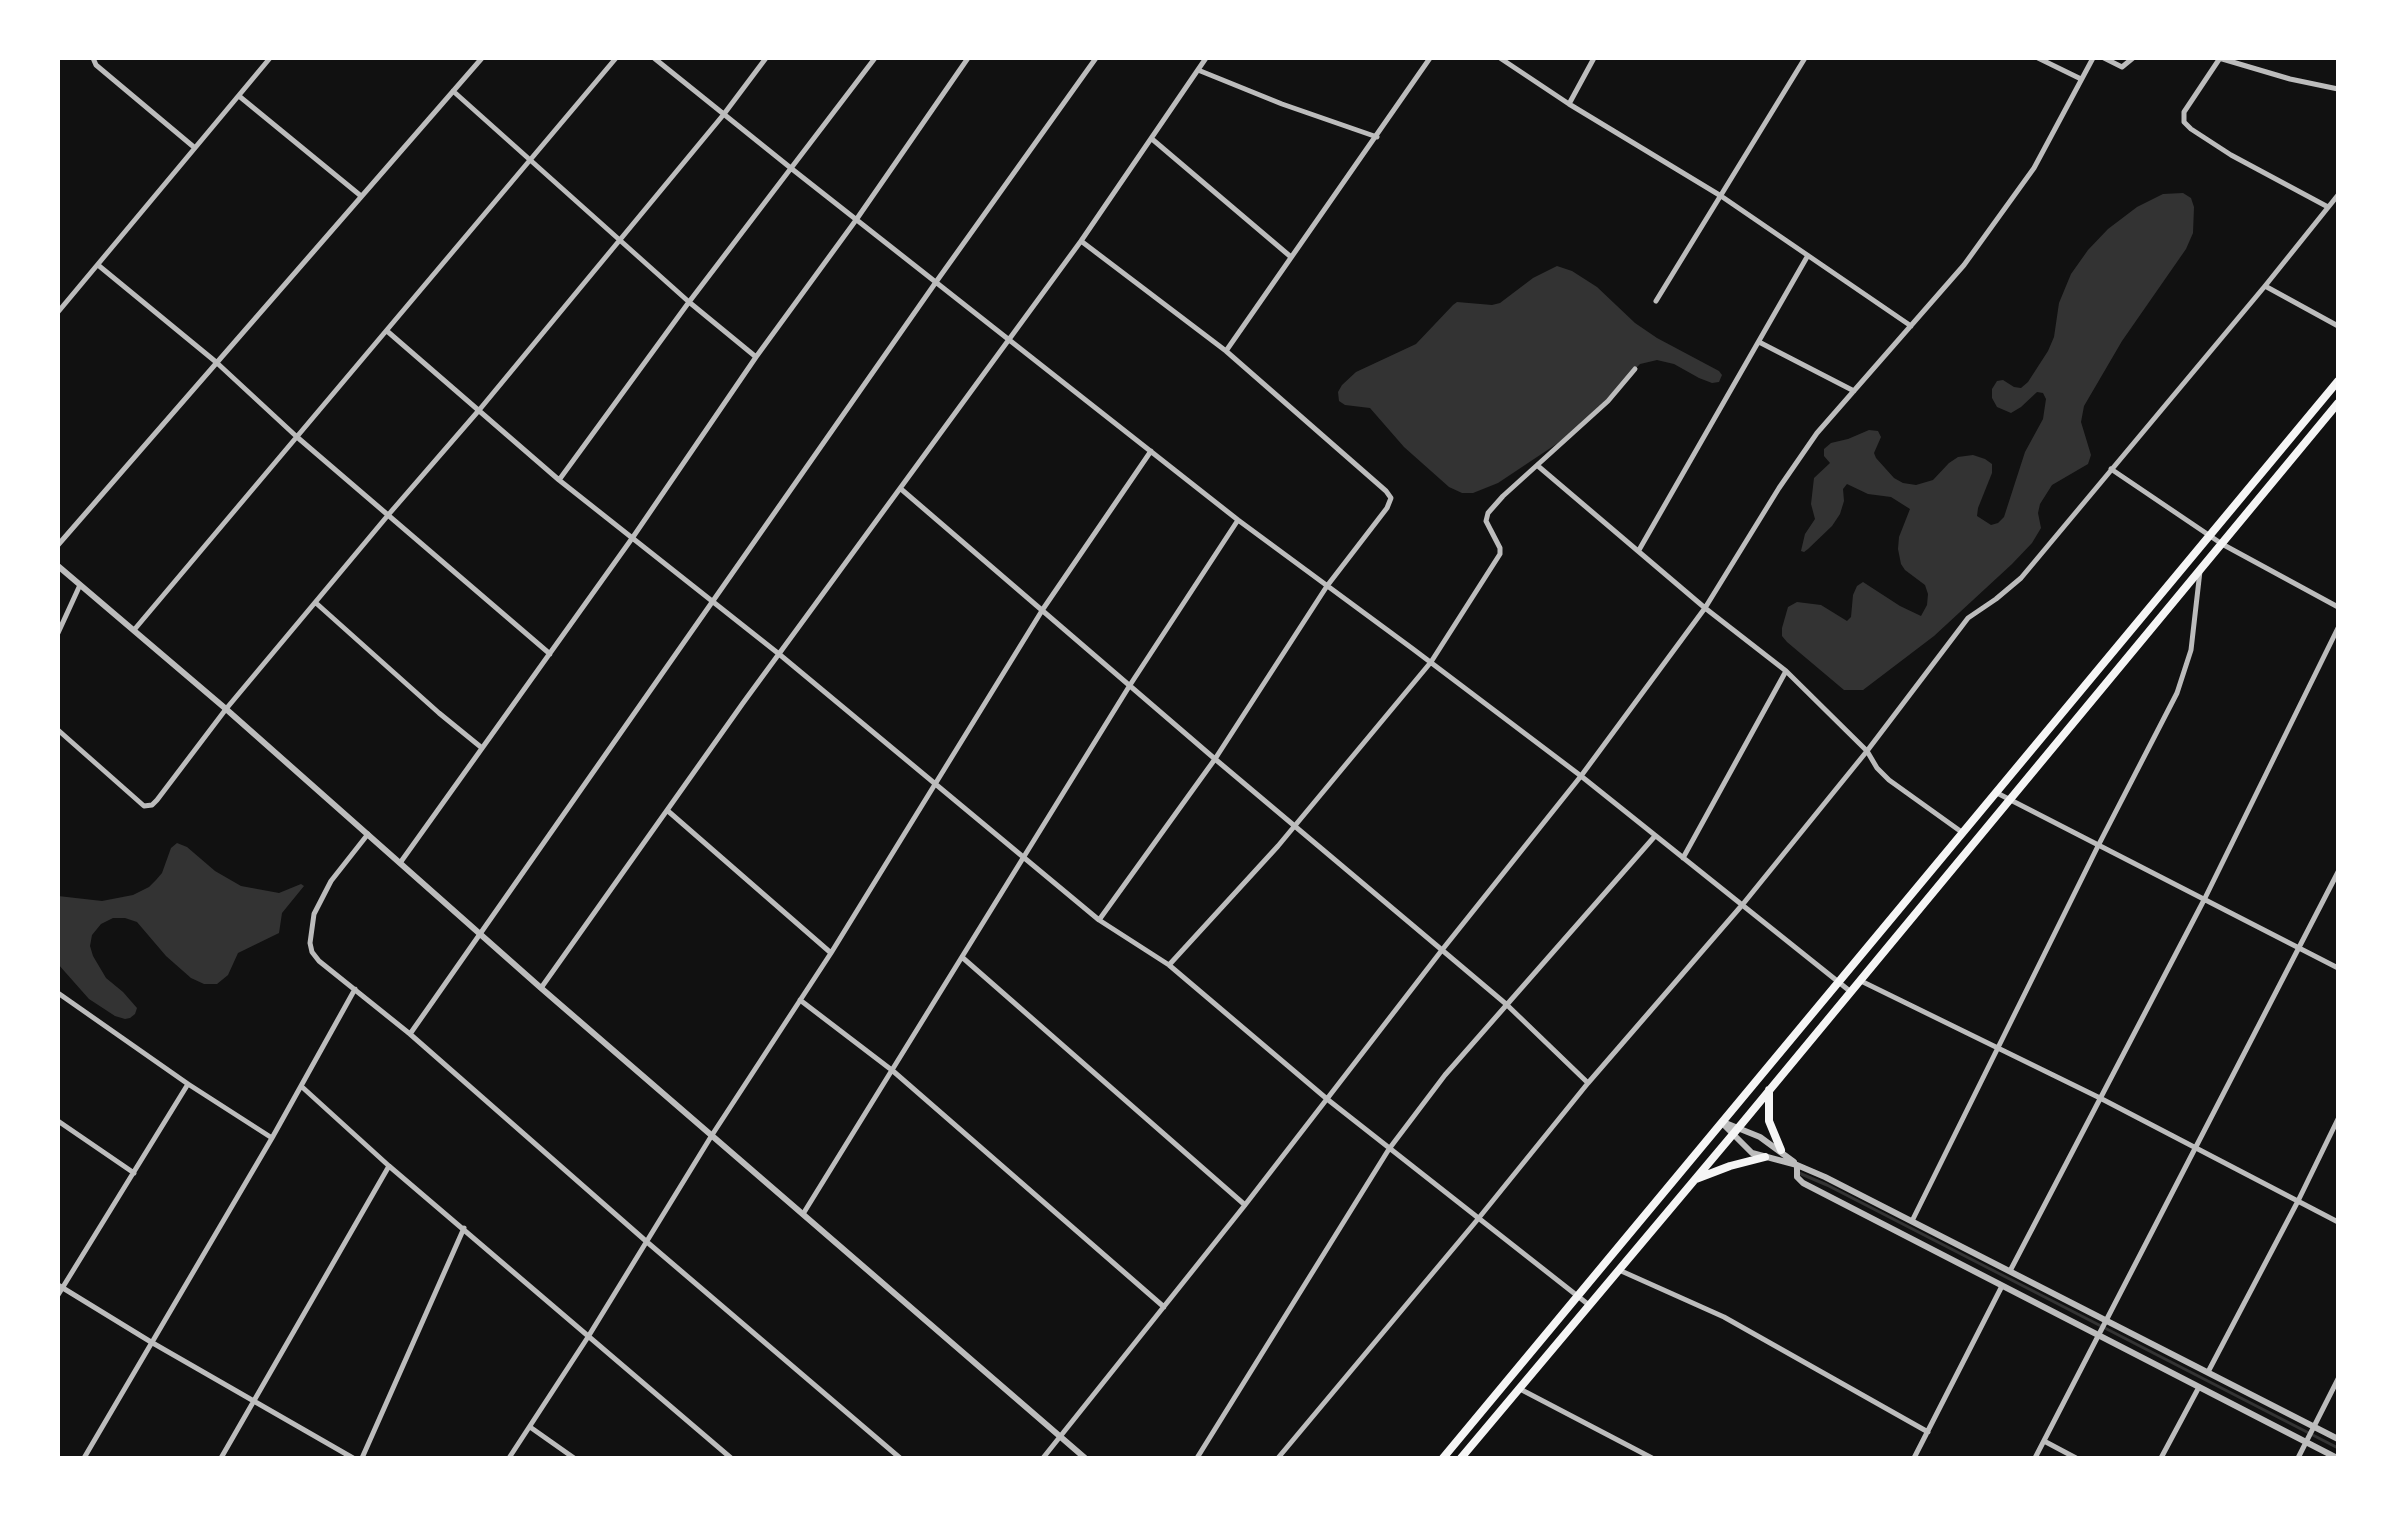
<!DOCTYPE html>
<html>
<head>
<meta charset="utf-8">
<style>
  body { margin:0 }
  #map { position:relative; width:2396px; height:1516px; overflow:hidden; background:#111; font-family:"Libre Baskerville",serif }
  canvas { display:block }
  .frame { position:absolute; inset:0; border:60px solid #fff; pointer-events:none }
</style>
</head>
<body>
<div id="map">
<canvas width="2396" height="1516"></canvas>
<div class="frame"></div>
</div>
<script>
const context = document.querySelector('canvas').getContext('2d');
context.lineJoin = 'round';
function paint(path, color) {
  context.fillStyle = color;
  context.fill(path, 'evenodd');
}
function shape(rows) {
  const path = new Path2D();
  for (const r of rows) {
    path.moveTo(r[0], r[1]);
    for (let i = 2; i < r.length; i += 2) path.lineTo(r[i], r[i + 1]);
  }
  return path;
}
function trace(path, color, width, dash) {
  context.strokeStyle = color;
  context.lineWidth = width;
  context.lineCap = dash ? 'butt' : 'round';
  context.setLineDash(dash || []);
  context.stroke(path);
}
const water = shape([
  [2183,193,2191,198,2194,207,2193,233,2186,249,2122,341,2084,406,2081,422,2091,455,2088,464,2052,485,2040,504,2038,513,2041,528,2032,543,2012,564,1934,636,1863,690,1844,690,1787,642,1782,636,1782,628,1788,607,1797,602,1821,605,1847,621,1851,617,1853,595,1857,586,1863,582,1900,606,1921,616,1927,605,1928,594,1925,585,1905,570,1901,564,1898,549,1899,537,1910,509,1891,497,1868,494,1847,484,1843,489,1844,501,1840,514,1832,526,1808,549,1804,552,1801,551,1805,534,1815,519,1811,504,1814,478,1830,463,1824,456,1824,449,1831,443,1848,439,1869,430,1878,431,1881,437,1874,453,1876,458,1894,478,1903,483,1916,485,1933,480,1949,463,1958,457,1973,455,1985,459,1992,464,1992,473,1978,508,1977,516,1991,525,1998,523,2004,517,2025,452,2043,419,2046,399,2043,393,2037,392,2021,407,2011,413,1997,407,1992,398,1992,389,1997,381,2003,380,2014,387,2021,388,2028,382,2048,351,2054,337,2059,303,2071,274,2088,250,2108,229,2137,207,2163,194],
  [1557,266,1572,271,1597,287,1635,323,1657,338,1719,371,1722,375,1719,382,1712,383,1699,378,1674,364,1657,360,1640,364,1605,401,1561,441,1498,483,1473,493,1462,493,1449,487,1404,447,1370,408,1345,405,1339,401,1338,392,1342,385,1356,372,1416,344,1453,305,1457,302,1492,305,1500,303,1533,278],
  [177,843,187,847,215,871,241,886,279,893,301,884,304,886,282,913,279,933,238,953,228,975,217,984,204,984,191,978,166,956,137,922,125,918,113,918,101,924,92,935,90,946,93,956,106,978,123,992,137,1008,135,1014,130,1018,125,1019,115,1016,89,999,58,964,58,896,102,901,133,895,149,887,156,880,162,873,171,848]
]);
const stream = shape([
  [1799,1173,1827,1185,2338,1448]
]);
const minor = shape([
  [93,58,96,65,195,148],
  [654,58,792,169,1238,520,1413,649,1581,776,1851,992],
  [1500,58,1569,104,1721,196,1911,326],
  [2038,58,2081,79],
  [2104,58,2122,67,2133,58],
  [2219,58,2290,79,2338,89],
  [2220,58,2184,112,2184,122,2191,129,2231,155,2328,207],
  [1198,70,1282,104,1377,137],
  [453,91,689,302,756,357],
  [239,96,361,196],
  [1569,104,1594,58],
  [1152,139,1291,257],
  [1081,241,1226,351,1430,58],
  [98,265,216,362,297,437,550,654],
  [2265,286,2338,326],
  [1656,301,1805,58],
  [58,312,270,58],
  [387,331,559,480,779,654,1099,920,1169,965,1327,1099,1589,1305],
  [1759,342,1854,391],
  [1538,466,1705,608,1786,671,1867,751,1877,768,1889,780,1963,833],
  [2111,469,2222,544,2338,607],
  [559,480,689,302,875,58],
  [901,489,1215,759,1442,950,1506,1004,1588,1083],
  [58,545,482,58],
  [1639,550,1807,257],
  [316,603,439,713,482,748],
  [134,630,616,58],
  [58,633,80,585],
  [58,730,144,806,152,805,157,800,226,709,389,514,480,409,724,114,766,58],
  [1997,793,2338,968],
  [668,811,831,953],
  [368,834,331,881,314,914,310,943,312,952,319,961,410,1034,647,1242,900,1458],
  [1683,858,1786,671],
  [400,863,633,537,756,357,856,220,968,58],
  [1099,920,1215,759,1327,586,1387,508,1391,498,1386,491,1226,351],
  [963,958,1245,1205],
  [1169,965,1278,846,1431,662,1500,554,1500,548,1486,521,1488,513,1503,496,1608,401,1635,369],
  [1861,981,2100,1098,2338,1222],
  [541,988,743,703,1081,241,1206,58],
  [58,993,188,1084],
  [800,1000,893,1071,1164,1307],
  [410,1034,936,282,1096,58],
  [301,1086,389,1166,731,1458],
  [58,1121,134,1173],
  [803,1214,1130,685,1238,520],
  [1912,1221,2098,846,2177,693,2191,650,2200,571],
  [1619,1270,1724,1317,1928,1432],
  [2010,1271,2204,900,2338,628],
  [58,1285,151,1342,353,1458],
  [58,1295,188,1084,272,1138],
  [2208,1372,2298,1201,2338,1119],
  [1520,1389,1652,1458],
  [530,1427,574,1458],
  [2044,1441,2076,1458],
  [84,1458,272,1138,355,989],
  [221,1458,389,1166],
  [362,1458,464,1228],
  [509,1458,588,1337,712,1135,831,953,1043,609,1151,451],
  [1043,1458,1245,1205,1442,950,1581,776,1705,608,1779,488,1817,433,1964,265,2034,168,2093,58],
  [1197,1458,1389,1149,1445,1075,1655,836],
  [1278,1458,1478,1219,1588,1083,1743,904,1867,751,1968,618,1996,599,2021,578,2265,286,2338,195],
  [1914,1458,2002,1286],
  [2035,1458,2338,872],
  [2161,1458,2199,1387],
  [2298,1458,2338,1379]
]);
const tertiary = shape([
  [58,566,226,709,541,988,1085,1458],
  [1723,1122,1760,1137,1794,1162],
  [1722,1123,1752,1153,1797,1165,1825,1177,2338,1439],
  [1797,1165,1797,1177,1803,1183,2337,1458]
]);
const trunk = shape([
  [1769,1090,1769,1121,1781,1150],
  [1696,1179,1730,1166,1765,1157],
  [1443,1458,2338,381],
  [1461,1458,1739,1127,2338,403]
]);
paint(water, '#333');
trace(stream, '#333', 3);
trace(minor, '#bcbcbc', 5);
trace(tertiary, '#bcbcbc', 6);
trace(trunk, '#f5f5f5', 8);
</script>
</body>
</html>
